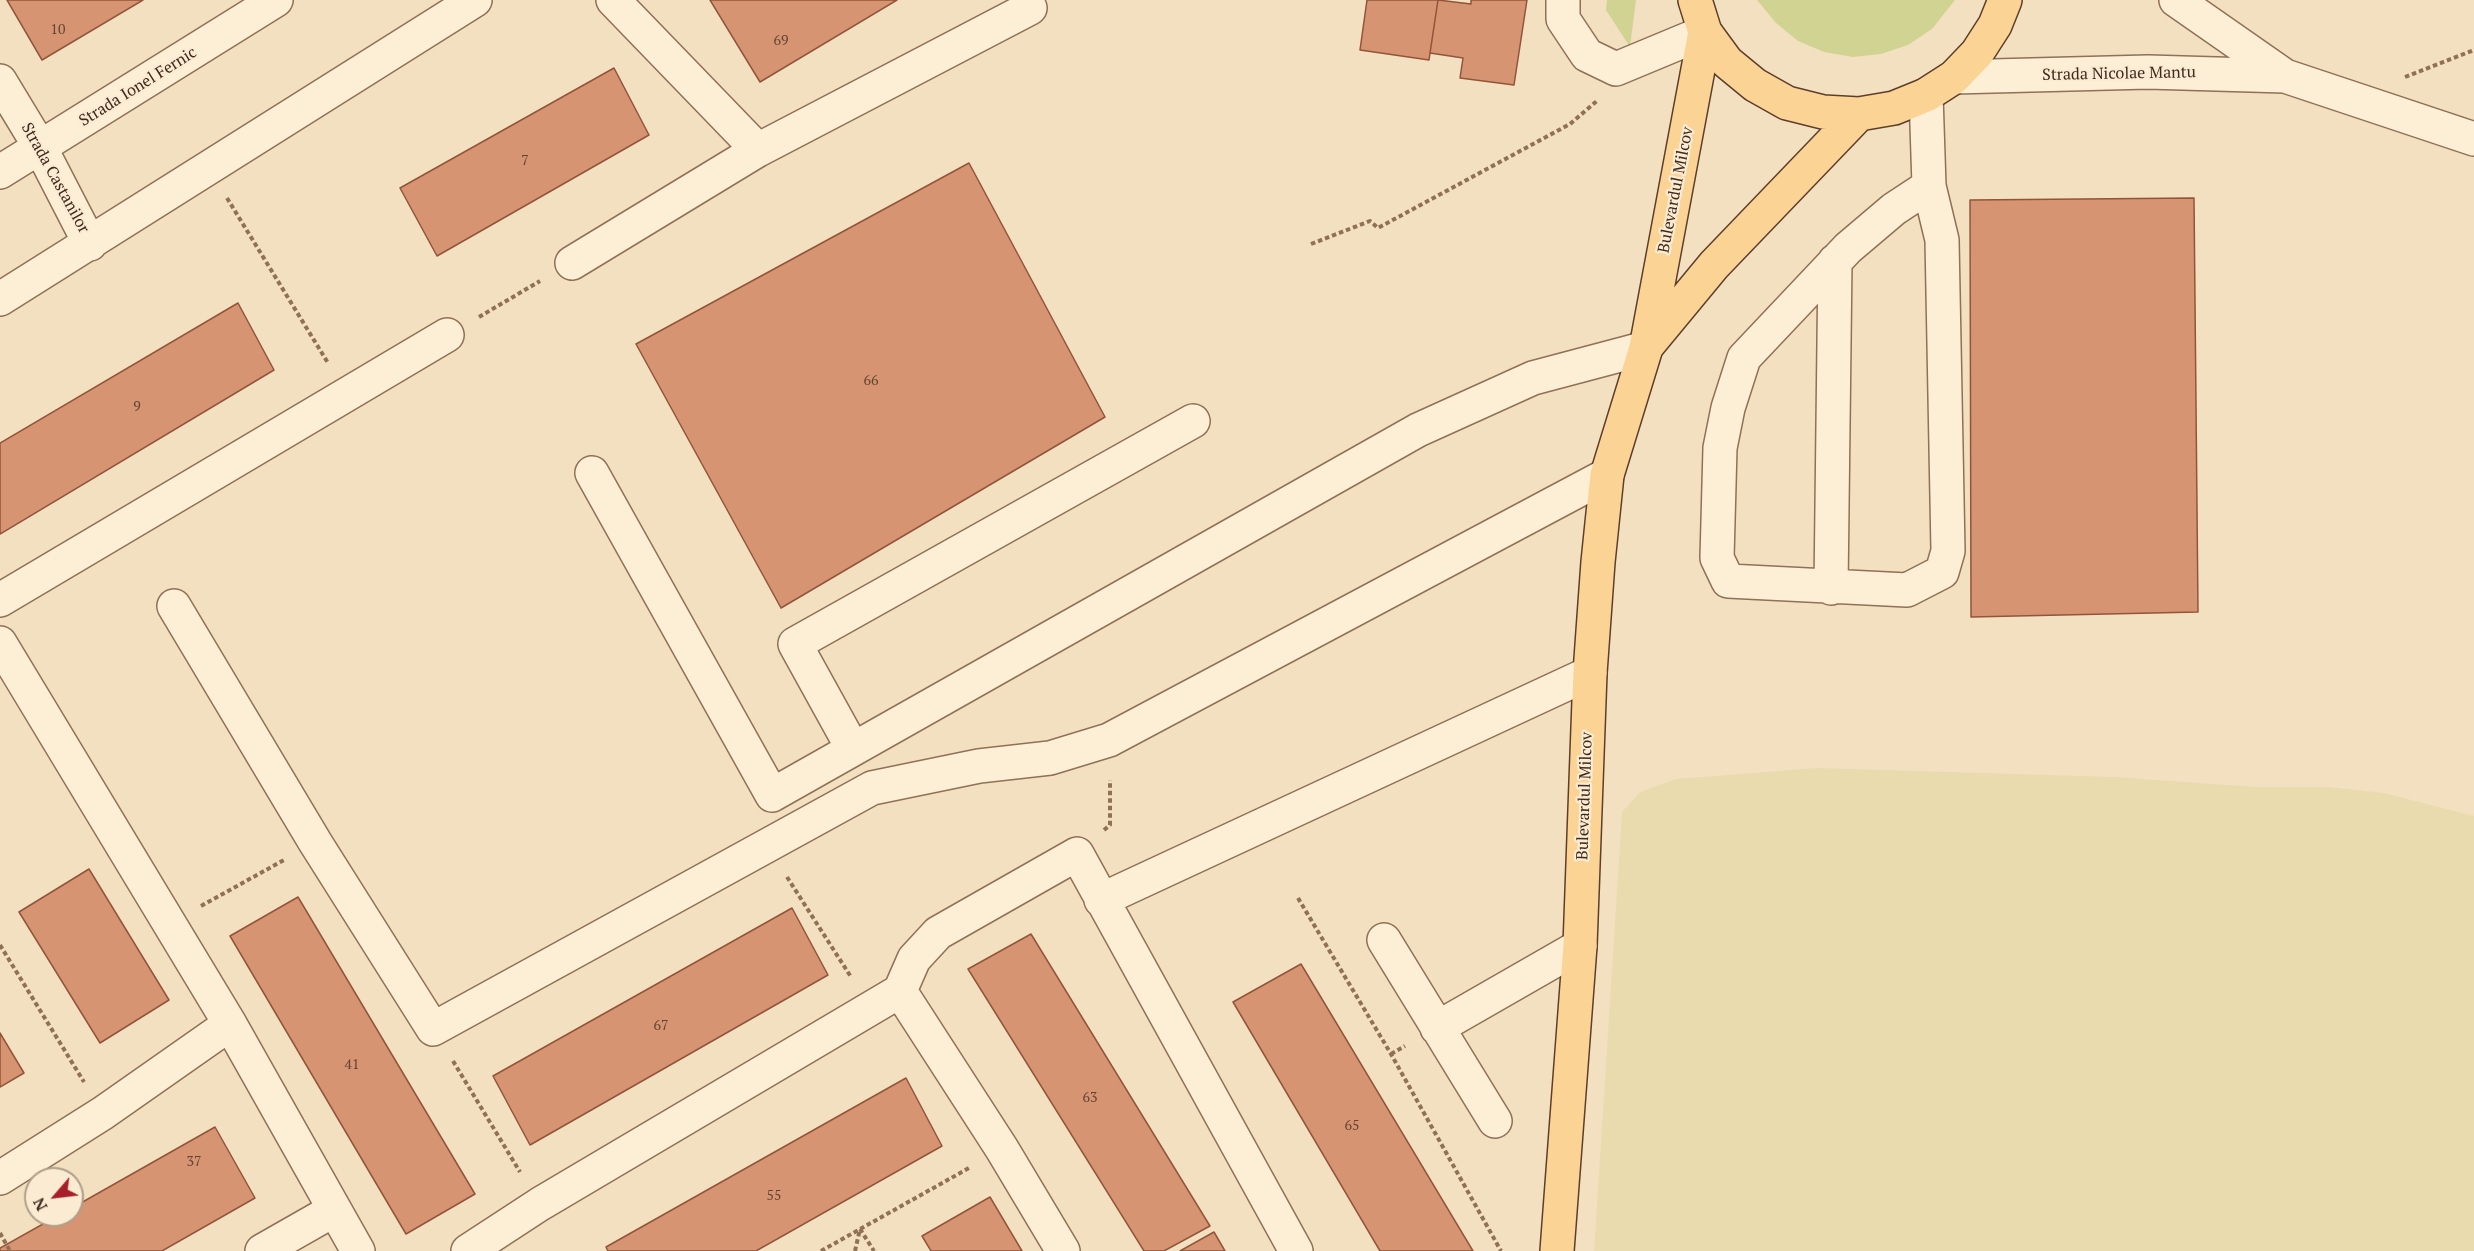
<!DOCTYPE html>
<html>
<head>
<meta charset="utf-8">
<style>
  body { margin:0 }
  #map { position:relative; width:2474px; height:1251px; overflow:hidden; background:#f3e0c1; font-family:"PT Serif",serif }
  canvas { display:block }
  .north { position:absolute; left:24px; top:1167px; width:60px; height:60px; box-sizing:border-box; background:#faebd2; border:2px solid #af9e89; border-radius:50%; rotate:242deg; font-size:16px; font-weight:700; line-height:24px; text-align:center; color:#3e2a1c }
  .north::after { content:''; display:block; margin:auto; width:21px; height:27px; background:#a71e2a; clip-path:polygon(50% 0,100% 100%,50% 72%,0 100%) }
</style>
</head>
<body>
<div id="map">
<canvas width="2474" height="1251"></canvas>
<div class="north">N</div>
</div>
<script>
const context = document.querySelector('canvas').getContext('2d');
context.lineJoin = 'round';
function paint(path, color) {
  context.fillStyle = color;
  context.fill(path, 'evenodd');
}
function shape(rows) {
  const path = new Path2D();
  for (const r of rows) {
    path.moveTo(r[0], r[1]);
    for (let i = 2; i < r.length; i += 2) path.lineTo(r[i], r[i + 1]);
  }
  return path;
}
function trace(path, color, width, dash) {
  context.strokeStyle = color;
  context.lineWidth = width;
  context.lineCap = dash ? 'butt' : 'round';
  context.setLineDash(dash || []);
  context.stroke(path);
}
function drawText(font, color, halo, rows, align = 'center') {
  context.font = font + ' "PT Serif",serif';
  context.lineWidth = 4.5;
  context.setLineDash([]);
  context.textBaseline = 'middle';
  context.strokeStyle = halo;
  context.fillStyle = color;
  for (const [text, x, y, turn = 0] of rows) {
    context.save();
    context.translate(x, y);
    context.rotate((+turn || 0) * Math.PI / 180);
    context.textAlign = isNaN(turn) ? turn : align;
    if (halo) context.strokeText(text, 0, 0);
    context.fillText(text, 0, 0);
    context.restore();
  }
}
const farmland = shape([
  [1817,768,2116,777,2255,787,2329,787,2384,793,2474,816,2474,1251,1594,1251,1622,812,1640,792,1676,779]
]);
const green = shape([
  [1607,0,1636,0,1630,47,1606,10],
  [1757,0,1955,0,1932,29,1908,45,1881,54,1853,57,1824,52,1798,41,1776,23]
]);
const building = shape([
  [7,0,143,0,42,60,7,0],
  [710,0,897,0,760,82,710,0],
  [1367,0,1438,0,1429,60,1360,50,1367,0],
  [1438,0,1471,4,1471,0,1527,0,1514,85,1460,78,1463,58,1430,53,1438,0],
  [614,68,649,135,437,256,400,188,614,68],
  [969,163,1105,417,781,608,636,344,969,163],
  [2194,198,2198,612,1971,617,1970,200,2194,198],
  [238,303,274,370,0,534,0,443,238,303],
  [89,869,169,1000,100,1043,19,912,89,869],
  [298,897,475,1194,406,1234,230,936,298,897],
  [792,908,828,975,530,1145,493,1076,792,908],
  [1031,934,1210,1226,1164,1251,1144,1251,968,969,1031,934],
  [1301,964,1473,1251,1380,1251,1233,1002,1301,964],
  [0,1033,24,1073,0,1087,0,1033],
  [906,1078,942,1146,756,1251,608,1251,606,1247,906,1078],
  [215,1127,255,1198,162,1251,0,1251,0,1248,59,1215,72,1215,72,1208,215,1127],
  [990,1197,1022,1251,931,1251,922,1236,990,1197],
  [1214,1232,1225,1251,1180,1251,1214,1232]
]);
const path = shape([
  [2405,77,2474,50],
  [227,198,328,363],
  [1311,244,1370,221,1378,228,1570,124,1598,100],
  [479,317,540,281],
  [1104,830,1110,825,1110,780],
  [787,877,851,977],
  [1298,898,1391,1054,1501,1251],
  [201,906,284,860],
  [0,945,84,1082],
  [1391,1054,1405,1046],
  [453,1061,520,1172],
  [860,1229,874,1251],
  [0,1233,10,1251],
  [821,1251,969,1168],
  [855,1251,860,1229]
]);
const minor = shape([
  [613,0,758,150],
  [1563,0,1563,19,1587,55,1616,69,1705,32],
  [2176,0,2285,76,2474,139],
  [1954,77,2148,72,2285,76],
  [0,81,40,147,90,244],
  [1926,95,1929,186,1942,240,1948,551,1942,572,1907,590,1728,581,1717,558,1720,448,1728,408,1744,358,1848,248,1894,209,1929,186],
  [0,172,276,0],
  [572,263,758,150,1030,8],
  [0,299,475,0],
  [592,473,772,795,1418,430,1533,378,1646,348],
  [1831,588,1835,261],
  [0,600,447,335],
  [174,606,315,842,433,1029,872,788,979,766,1050,758,1109,740,1607,475],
  [0,643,230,1024,358,1251],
  [853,749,795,644,1193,421],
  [1101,900,1590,673],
  [1384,940,1495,1121],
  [900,991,1002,1149,1063,1251],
  [1437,1028,1580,946],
  [0,1178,103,1113,230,1024],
  [262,1251,334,1210],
  [468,1251,540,1204,900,991,914,959,938,933,1077,854,1296,1251]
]);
const major = shape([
  [1695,0,1705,32,1727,62,1755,85,1787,103,1823,112,1859,114,1894,108,1926,95,1954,77,1977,53,1995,25,2005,0],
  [1647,346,1714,265,1859,114],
  [1557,1251,1580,946,1590,673,1598,562,1607,475,1646,348,1705,32]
]);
const numberNames = [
  ["10",58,30],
  ["69",781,41],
  ["7",525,161],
  ["66",871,381],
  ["9",137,407],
  ["67",661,1026],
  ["41",352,1065],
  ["63",1090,1098],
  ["65",1352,1126],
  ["37",194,1162],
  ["55",774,1196]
];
const streetNames = [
  ["Strada Nicolae Mantu",2119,74,-1],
  ["Strada Ionel Fernic",138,87,-32],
  ["Strada Castanilor",55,178,61],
  ["Bulevardul Milcov",1676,190,-79],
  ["Bulevardul Milcov",1585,796,-88]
];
paint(farmland, '#eadbae');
paint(green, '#d1d393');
paint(building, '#d69472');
trace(building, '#925539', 1.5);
trace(minor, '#907056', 36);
trace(major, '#5d3e2b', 36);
trace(path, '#907056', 4, [4.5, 3]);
trace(minor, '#fdeed6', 33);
trace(major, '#fbd395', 33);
drawText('14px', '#644432', null, numberNames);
drawText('16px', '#3e2a1c', '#faebd2', streetNames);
</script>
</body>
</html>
